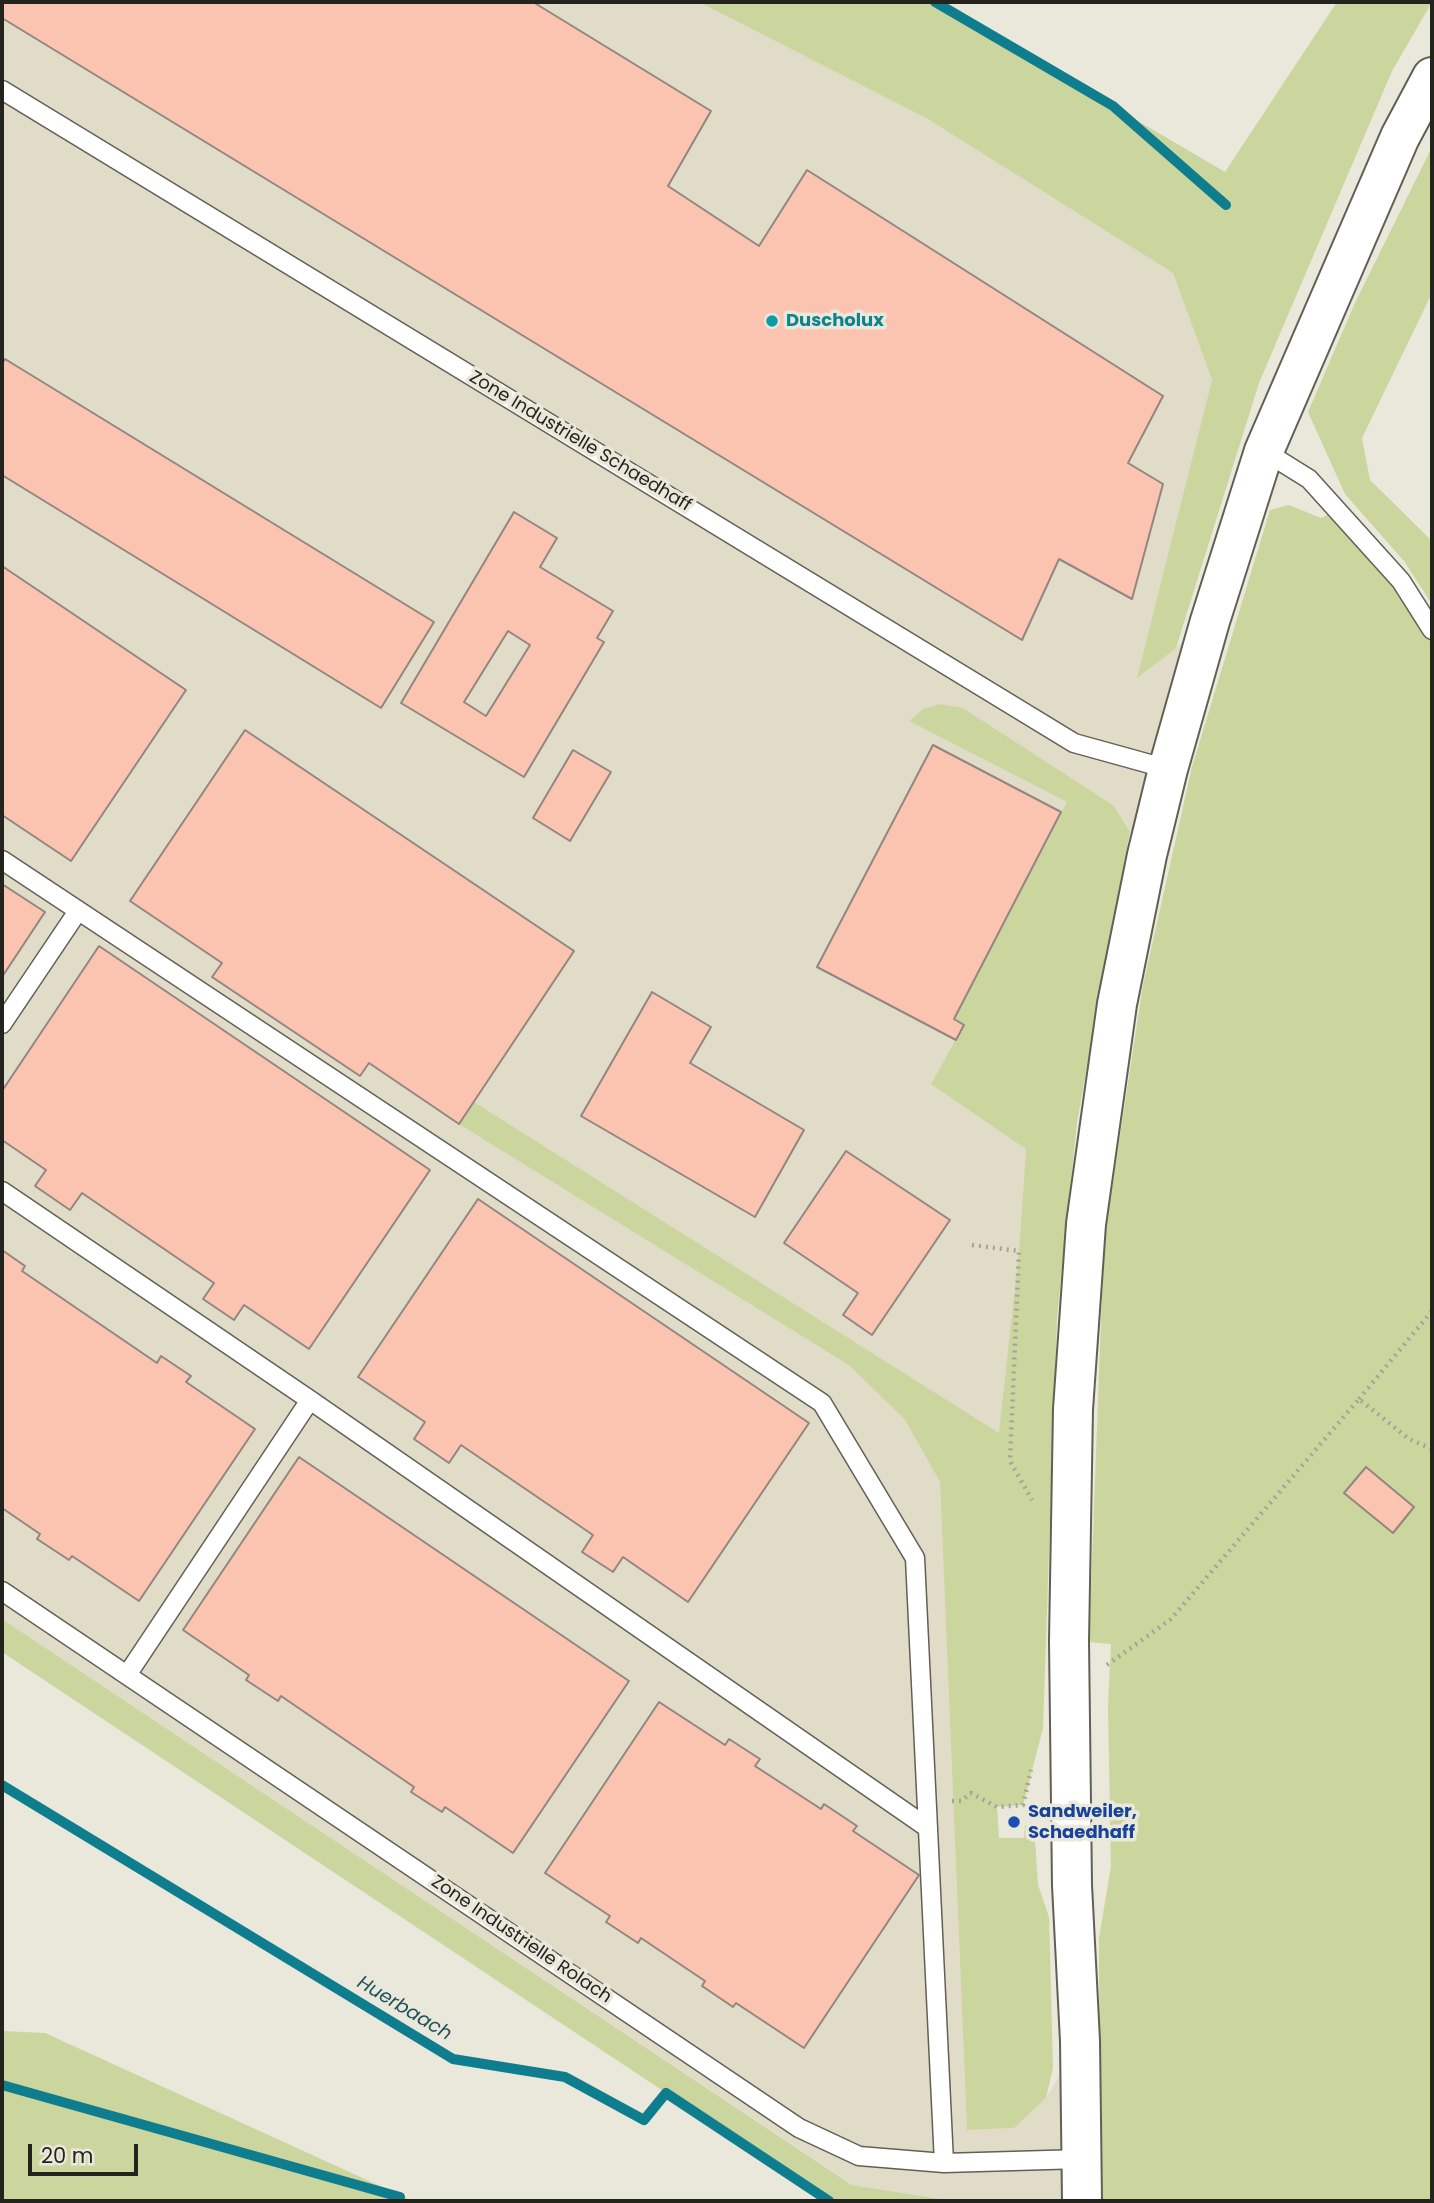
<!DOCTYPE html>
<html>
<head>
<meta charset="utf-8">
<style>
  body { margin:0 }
  #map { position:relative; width:1434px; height:2203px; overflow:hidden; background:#eae7db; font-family:Poppins,sans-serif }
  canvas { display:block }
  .frame { position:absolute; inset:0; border:4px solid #24241f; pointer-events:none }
  .scale { position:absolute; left:28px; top:2144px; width:110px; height:32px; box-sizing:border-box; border:4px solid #24241f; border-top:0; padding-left:9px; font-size:21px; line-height:24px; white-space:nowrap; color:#24241f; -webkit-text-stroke:5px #eae7db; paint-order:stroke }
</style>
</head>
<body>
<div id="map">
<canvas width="1434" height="2203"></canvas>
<div class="frame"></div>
<div class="scale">20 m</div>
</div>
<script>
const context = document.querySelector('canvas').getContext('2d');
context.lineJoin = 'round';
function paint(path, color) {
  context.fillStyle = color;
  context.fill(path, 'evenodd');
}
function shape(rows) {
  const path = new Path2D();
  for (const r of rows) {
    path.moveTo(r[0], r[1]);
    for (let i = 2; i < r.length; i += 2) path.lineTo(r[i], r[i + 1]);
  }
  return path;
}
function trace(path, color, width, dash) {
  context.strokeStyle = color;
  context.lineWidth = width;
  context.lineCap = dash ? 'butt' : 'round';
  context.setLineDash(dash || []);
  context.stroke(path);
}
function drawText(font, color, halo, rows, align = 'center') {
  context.font = font + ' Poppins,sans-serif';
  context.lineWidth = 7;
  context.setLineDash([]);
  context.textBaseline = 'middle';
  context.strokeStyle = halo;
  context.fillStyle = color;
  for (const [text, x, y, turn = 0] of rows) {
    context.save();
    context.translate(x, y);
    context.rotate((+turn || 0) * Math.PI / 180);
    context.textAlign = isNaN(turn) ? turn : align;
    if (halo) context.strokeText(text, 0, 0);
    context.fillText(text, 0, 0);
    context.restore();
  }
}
const built = shape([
  [2,2,699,2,926,118,1173,273,1212,380,1138,677,1210,621,1147,855,1113,805,963,708,940,704,923,709,909,721,1067,802,954,1019,964,1025,956,1040,1026,1149,1019,1251,1000,1434,474,1102,849,1365,905,1420,940,1482,967,2130,1014,2128,1046,2098,1080,2041,1082,2201,953,2201,853,2185,2,1619]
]);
const green = shape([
  [699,2,935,2,1225,172,1337,2,1432,2,1392,71,1259,383,1176,648,1137,678,1212,380,1173,273,926,118],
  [1432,147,1432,293,1362,438,1370,480,1432,541,1432,604,1404,561,1345,494,1308,412,1355,303],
  [1289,505,1321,518,1337,510,1432,630,1432,2201,1100,2201,1099,1938,1111,1866,1108,1707,1111,1644,1089,1642,1104,1240,1143,985,1192,767,1270,510],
  [940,704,963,708,1113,805,1130,831,1077,1122,1057,1317,1043,1728,1023,1805,997,1807,999,1838,1024,1838,1025,1826,1034,1825,1038,1885,1049,1917,1053,2068,1046,2098,1014,2128,967,2130,940,1482,905,1420,849,1365,459,1124,474,1102,999,1433,1019,1251,1026,1149,931,1084,964,1025,954,1019,1067,802,909,721,923,709],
  [2,1619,852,2185,953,2201,829,2201,2,1652],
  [2,2031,45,2033,413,2201,2,2201]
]);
const stream = shape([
  [935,2,1113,106,1226,205],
  [2,1785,453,2059,565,2077,644,2120,666,2093,829,2201],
  [2,2085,400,2197]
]);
const building = shape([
  [2,2,533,2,711,111,668,186,759,246,807,170,1163,396,1128,463,1163,484,1132,599,1059,559,1022,640,2,18,2,2],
  [5,359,434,622,381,708,2,475,2,364,5,359],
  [514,512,557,538,540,567,613,611,597,638,604,642,524,777,401,703,514,512],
  [508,631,530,645,486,716,464,702,508,631],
  [2,566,186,690,71,861,2,815,2,566],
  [245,730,574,951,459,1124,369,1063,360,1076,212,977,222,963,130,901,245,730],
  [933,745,1061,812,954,1019,964,1025,956,1040,817,967,933,745],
  [573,750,611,772,570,841,533,818,573,750],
  [2,884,45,912,2,977,2,884],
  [99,946,430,1170,309,1349,244,1305,234,1320,203,1299,214,1283,82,1193,70,1210,35,1186,46,1170,2,1140,2,1091,99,946],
  [652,992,711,1027,690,1063,804,1130,755,1217,581,1116,652,992],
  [846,1151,950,1220,872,1335,843,1315,858,1293,784,1243,846,1151],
  [478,1199,809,1423,688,1602,623,1557,613,1572,582,1552,593,1535,461,1445,449,1463,414,1439,425,1422,358,1377,478,1199],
  [2,1250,25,1266,22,1271,157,1363,161,1356,191,1376,186,1382,255,1429,139,1601,72,1556,69,1560,37,1539,40,1534,2,1508,2,1250],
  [299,1457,629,1681,513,1853,445,1807,442,1812,411,1792,414,1787,281,1696,278,1701,246,1680,249,1675,183,1630,299,1457],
  [1366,1467,1414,1507,1393,1533,1344,1493,1366,1467],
  [659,1702,725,1745,729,1739,760,1759,755,1766,821,1809,824,1804,857,1826,853,1831,919,1875,804,2048,736,2003,733,2007,702,1986,705,1981,641,1938,638,1943,606,1922,610,1916,545,1873,659,1702]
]);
const path = shape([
  [972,1245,1019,1251,1010,1461,1032,1500],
  [1359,1399,1432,1311],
  [1107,1665,1171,1619,1359,1399,1409,1439,1432,1449],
  [952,1801,961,1801,971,1793,997,1807,1023,1805,1031,1770]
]);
const lane = shape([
  [2,90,1074,743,1168,769],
  [1264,451,1309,479,1401,581,1432,630],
  [2,860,822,1403,915,1558,944,2163],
  [2,1024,78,911],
  [2,1191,310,1400,928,1828],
  [2,1591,799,2128,859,2156,944,2163,1082,2159],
  [127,1675,310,1400]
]);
const secondary = shape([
  [1082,2201,1080,2041,1072,1885,1069,1641,1073,1409,1086,1224,1117,1004,1147,855,1168,769,1210,621,1264,451,1400,137,1432,77]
]);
const markers = [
  [772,321,7,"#0f9aa8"],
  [1014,1822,7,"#1a4fb4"]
];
const cultureNames = [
  ["Duscholux",786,321]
];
const streetNames = [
  ["Zone Industrielle Schaedhaff",580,442,31],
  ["Zone Industrielle Rolach",521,1940,34]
];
const transitNames = [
  ["Sandweiler,",1028,1812],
  ["Schaedhaff",1028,1833]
];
const waterNames = [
  ["Huerbaach",404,2009,31]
];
paint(built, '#e0dcc8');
paint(green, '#cbd59e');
trace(stream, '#0e7d8d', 10);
paint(building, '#fbc4b0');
trace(building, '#928681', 2);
trace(lane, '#625f55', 21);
trace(secondary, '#625f55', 42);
trace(path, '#a5a399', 4.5, [2, 5]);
trace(lane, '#fff', 18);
trace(secondary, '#fff', 38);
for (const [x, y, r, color] of markers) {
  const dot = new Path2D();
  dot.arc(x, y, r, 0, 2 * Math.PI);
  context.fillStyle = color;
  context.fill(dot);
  trace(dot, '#eae7db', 2.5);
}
drawText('bold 18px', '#0d838f', '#eae7db', cultureNames, 'left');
drawText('18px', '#24241f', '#eae7db', streetNames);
drawText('bold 18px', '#164399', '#eae7db', transitNames, 'left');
drawText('italic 19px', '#1d525d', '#eae7db', waterNames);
</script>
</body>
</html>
